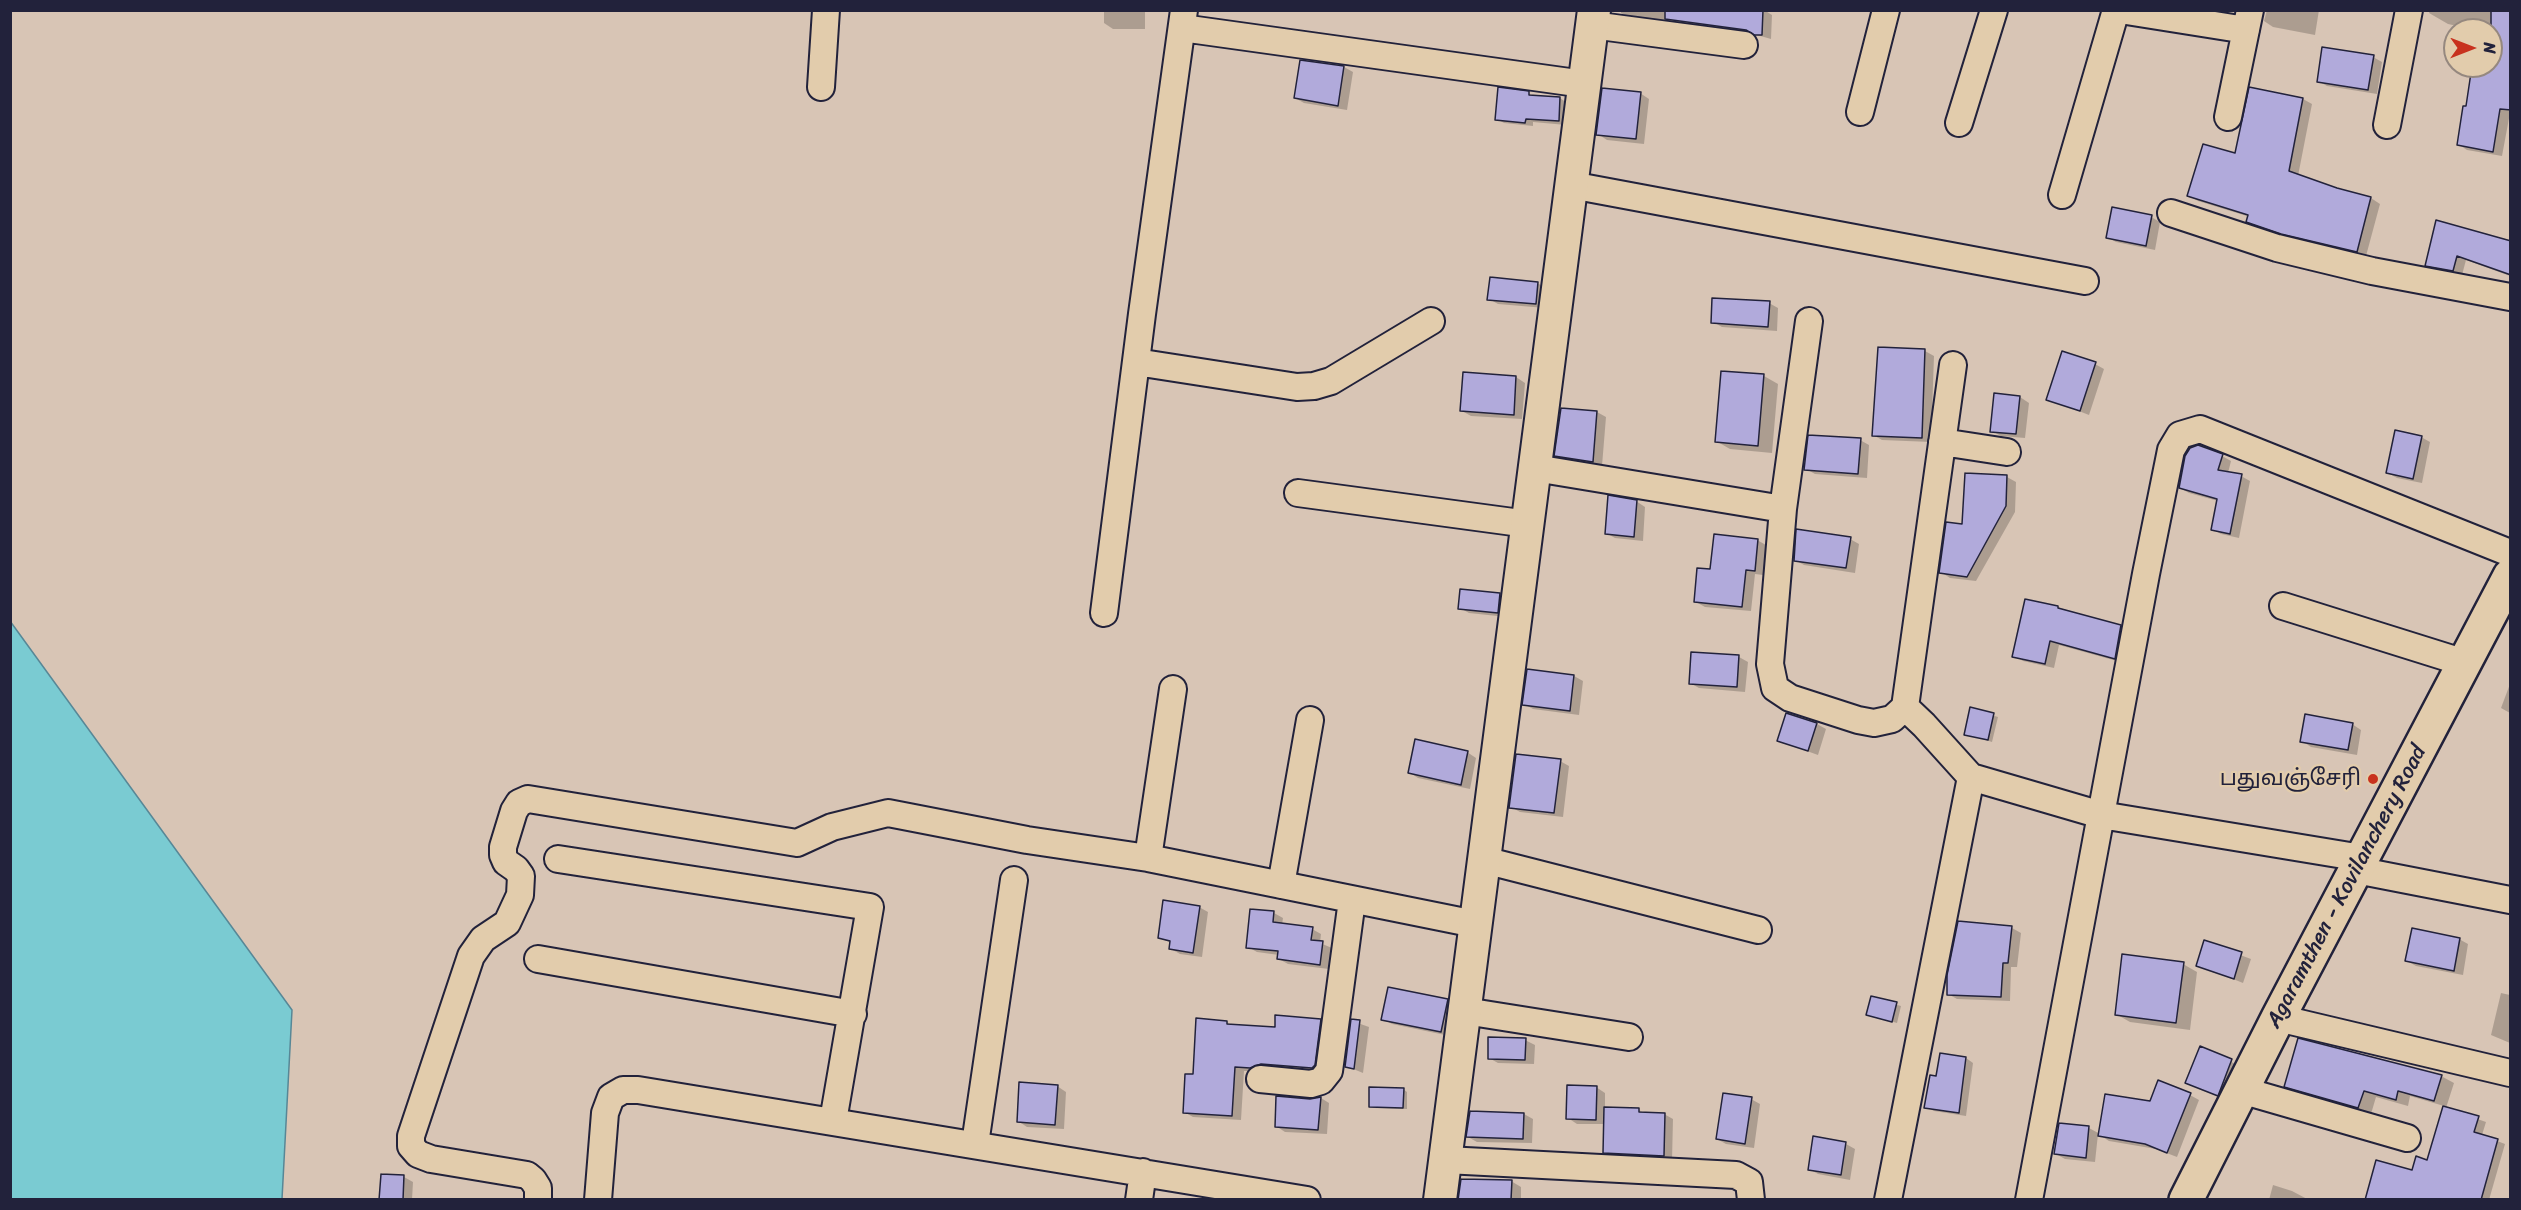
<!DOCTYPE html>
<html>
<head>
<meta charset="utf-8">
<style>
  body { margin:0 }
  #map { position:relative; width:2521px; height:1210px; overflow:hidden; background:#d8c5b5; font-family:Sriracha,sans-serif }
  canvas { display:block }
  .frame { position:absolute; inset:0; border:12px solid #22223b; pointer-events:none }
  .north { position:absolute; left:2443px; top:18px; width:60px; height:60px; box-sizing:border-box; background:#e2ccac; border:2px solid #95887f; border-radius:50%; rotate:90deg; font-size:16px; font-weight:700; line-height:24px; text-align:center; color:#22223b }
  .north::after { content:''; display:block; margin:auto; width:21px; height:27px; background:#c8321e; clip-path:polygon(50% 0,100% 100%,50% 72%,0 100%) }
</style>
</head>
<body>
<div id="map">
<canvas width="2521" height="1210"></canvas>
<div class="frame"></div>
<div class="north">N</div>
</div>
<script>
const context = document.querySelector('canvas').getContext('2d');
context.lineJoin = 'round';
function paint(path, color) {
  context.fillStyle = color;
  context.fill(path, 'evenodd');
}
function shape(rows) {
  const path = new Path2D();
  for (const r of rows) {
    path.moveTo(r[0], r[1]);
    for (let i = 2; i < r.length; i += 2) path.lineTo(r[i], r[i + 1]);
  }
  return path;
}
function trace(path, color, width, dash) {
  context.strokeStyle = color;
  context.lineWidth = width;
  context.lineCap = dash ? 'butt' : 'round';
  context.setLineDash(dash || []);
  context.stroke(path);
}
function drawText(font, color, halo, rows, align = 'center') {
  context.font = font + ' Sriracha,"Noto Sans Tamil",sans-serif';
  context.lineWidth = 4.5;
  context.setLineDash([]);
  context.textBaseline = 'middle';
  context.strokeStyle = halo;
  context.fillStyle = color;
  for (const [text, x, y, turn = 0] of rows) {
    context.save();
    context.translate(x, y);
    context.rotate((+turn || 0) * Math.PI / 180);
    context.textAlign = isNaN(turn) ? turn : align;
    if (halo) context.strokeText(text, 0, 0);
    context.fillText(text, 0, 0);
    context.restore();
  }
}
const water = shape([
  [10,621,292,1010,282,1199,11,1199,10,621]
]);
const shadow = shape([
  [1104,10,1157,10,1157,12,1145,12,1145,29,1113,29,1104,23],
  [1621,10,1764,10,1772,15,1771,39,1757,35,1630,18,1621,13],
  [2267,10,2319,10,2315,35,2273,27,2264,21],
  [2430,10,2510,10,2491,33,2491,30,2476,30,2448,24,2429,13],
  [2373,57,2382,62,2377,94,2327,86,2318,81],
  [1301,61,1344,67,1353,72,1347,110,1304,103,1295,98],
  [2491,65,2510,68,2510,113,2502,156,2467,150,2458,144,2468,108,2473,66],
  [2251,89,2303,99,2312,104,2298,176,2336,190,2371,198,2380,204,2366,256,2292,238,2257,227,2248,221,2250,217,2198,201,2189,196,2236,155],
  [1528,93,1535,97,1560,98,1567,103,1566,125,1533,122,1533,126,1504,123,1497,119],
  [1640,93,1649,99,1644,144,1607,140,1598,134],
  [2151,217,2160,222,2155,250,2116,242,2107,237],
  [2437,222,2510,242,2510,276,2466,260,2462,275,2436,270,2427,265],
  [1537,283,1546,288,1545,308,1498,304,1489,299],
  [1769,303,1778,308,1777,331,1722,327,1713,322],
  [1925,351,1934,356,1931,442,1882,440,1873,435],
  [2095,364,2104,369,2089,415,2048,399],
  [1722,372,1764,376,1778,384,1772,453,1730,449,1716,441],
  [1516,377,1525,383,1522,419,1471,416,1462,411],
  [1995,395,2020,397,2029,403,2025,438,2001,436,1992,431],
  [1597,412,1606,417,1602,466,1565,460,1556,455],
  [2421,437,2430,442,2422,483,2397,478,2388,473],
  [1860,440,1869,445,1867,478,1815,474,1806,469],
  [2222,456,2231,461,2228,473,2241,476,2250,481,2239,538,2221,534,2212,529,2218,501,2189,493,2180,488],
  [2007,477,2016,482,2015,512,1976,581,1950,578,1941,572,1964,526],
  [1636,501,1645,507,1643,541,1615,538,1606,533],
  [1850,539,1859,544,1855,573,1804,565,1795,560],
  [1757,540,1766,545,1763,575,1755,574,1751,611,1705,607,1696,602,1712,571],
  [1462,591,1500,595,1509,600,1507,617,1469,613,1460,608],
  [2057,607,2121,627,2130,632,2124,663,2059,645,2054,668,2023,661,2014,656],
  [1739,657,1748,662,1745,692,1699,688,1690,683],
  [1574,676,1583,681,1579,715,1533,709,1524,704],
  [2510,684,2510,713,2501,708],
  [1971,709,1998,717,1992,742,1966,734],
  [1817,724,1826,729,1818,755,1779,741],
  [2352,724,2361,730,2357,755,2311,747,2302,741],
  [1467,752,1476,758,1470,789,1418,778,1409,772],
  [1560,761,1569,766,1563,817,1520,812,1511,807],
  [1199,907,1208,912,1202,957,1180,954,1171,949,1172,943,1159,938],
  [1274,913,1283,918,1282,925,1312,929,1321,934,1320,943,1332,948,1329,969,1288,964,1279,959,1279,955,1257,952,1248,947],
  [1959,922,2012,928,2021,933,2017,967,2011,967,2010,1001,1957,999,1948,994],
  [2459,939,2468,944,2463,975,2416,966,2407,961],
  [2205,942,2251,959,2243,983,2198,965],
  [2183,964,2197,972,2190,1030,2130,1022,2116,1014],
  [2501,993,2510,995,2510,1043,2491,1035],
  [1872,998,1901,1006,1897,1023,1872,1016],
  [1447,1001,1456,1006,1450,1036,1392,1024,1383,1019],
  [1320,1020,1329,1026,1322,1072,1244,1071,1241,1120,1193,1117,1184,1112,1194,1076,1227,1022,1233,1026,1276,1029],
  [1352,1021,1369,1027,1363,1073,1346,1066],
  [1525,1040,1535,1045,1534,1064,1498,1063,1489,1058],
  [2200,1048,2240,1066,2227,1100,2187,1082],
  [1966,1058,1973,1063,1966,1116,1934,1111,1926,1107,1937,1077],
  [2441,1076,2454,1083,2446,1108,2486,1122,2482,1135,2505,1144,2489,1200,2366,1200,2428,1161,2444,1106,2410,1096,2408,1106,2376,1097,2371,1114,2298,1093,2285,1086],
  [1057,1086,1066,1092,1064,1129,1027,1127,1018,1121],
  [1596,1087,1605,1093,1605,1109,1639,1110,1646,1114,1664,1114,1673,1119,1672,1161,1613,1157,1604,1152,1605,1124,1577,1124,1568,1118],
  [1403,1089,1407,1092,1407,1109,1374,1108,1370,1106],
  [2190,1095,2199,1100,2177,1157,2156,1149,2109,1141,2098,1134,2095,1162,2065,1159,2056,1154,2089,1128,2100,1134,2151,1103],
  [1321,1098,1329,1103,1327,1134,1285,1132,1276,1126,1310,1100],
  [1751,1099,1760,1104,1754,1148,1726,1144,1717,1139],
  [1524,1114,1533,1119,1532,1143,1477,1142,1468,1137],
  [1814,1138,1846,1144,1855,1149,1850,1180,1818,1174,1809,1169],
  [382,1175,404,1177,413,1182,412,1200,380,1200],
  [1511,1181,1521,1187,1521,1198,1557,1199,1460,1200],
  [2273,1185,2292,1191,2309,1200,2269,1200]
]);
const building = shape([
  [1665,10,1763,10,1762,35,1754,35,1746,30,1665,19,1665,10],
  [2491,10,2511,10,2511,110,2500,109,2493,152,2457,145,2463,106,2466,106,2472,66,2491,66,2491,10],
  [2322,47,2374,55,2368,90,2317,82,2322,47],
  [1300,60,1344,66,1338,106,1294,98,1300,60],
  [1498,87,1529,91,1529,95,1560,97,1559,121,1526,119,1525,123,1495,120,1498,87],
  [2249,87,2303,98,2289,171,2337,188,2371,197,2357,252,2281,234,2246,222,2248,215,2187,196,2203,144,2235,153,2249,87],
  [1602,88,1641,92,1636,139,1596,135,1602,88],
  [2112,207,2152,215,2146,246,2106,238,2112,207],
  [2436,220,2511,241,2511,275,2457,256,2453,271,2425,266,2436,220],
  [1490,277,1538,282,1536,304,1487,300,1490,277],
  [1712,298,1770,301,1768,327,1711,323,1712,298],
  [1878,347,1925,349,1922,438,1872,436,1878,347],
  [2062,351,2096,362,2080,411,2046,400,2062,351],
  [1721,371,1764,374,1758,446,1715,442,1721,371],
  [1463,372,1516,376,1514,415,1460,411,1463,372],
  [1994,393,2020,396,2016,434,1990,432,1994,393],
  [1561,408,1597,411,1593,462,1554,456,1561,408],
  [2395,430,2422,436,2413,479,2386,473,2395,430],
  [1808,435,1861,438,1858,474,1804,470,1808,435],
  [2198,445,2223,454,2218,470,2242,474,2230,534,2211,530,2217,499,2179,488,2185,456,2190,448,2198,445],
  [1965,473,2007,475,2006,506,1967,577,1939,573,1946,522,1962,524,1965,473],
  [1608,495,1637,500,1634,537,1605,534,1608,495],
  [1796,529,1851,537,1846,568,1794,561,1796,529],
  [1714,534,1758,539,1755,571,1746,570,1742,607,1694,602,1697,568,1710,569,1714,534],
  [1460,589,1500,593,1498,613,1458,609,1460,589],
  [2025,599,2058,606,2058,608,2121,625,2115,659,2050,641,2045,664,2012,657,2025,599],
  [1691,652,1739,655,1737,687,1689,684,1691,652],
  [1527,669,1574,675,1570,711,1522,705,1527,669],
  [1970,707,1994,713,1988,740,1964,735,1970,707],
  [1786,713,1817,723,1808,751,1777,741,1786,713],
  [2305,714,2353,723,2348,750,2300,742,2305,714],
  [1415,739,1468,751,1461,785,1408,773,1415,739],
  [1516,754,1561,759,1554,813,1509,808,1516,754],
  [1163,900,1200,906,1193,953,1169,949,1170,941,1158,938,1163,900],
  [1250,909,1274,911,1273,922,1313,927,1311,940,1323,941,1320,965,1277,959,1278,951,1246,948,1250,909],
  [1958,921,2012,926,2008,963,2003,963,2001,997,1947,995,1947,975,1958,921],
  [2412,928,2460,938,2454,971,2405,961,2412,928],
  [2204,940,2242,952,2234,979,2196,966,2204,940],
  [2122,954,2184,962,2176,1023,2115,1015,2122,954],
  [1388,987,1448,999,1441,1032,1381,1020,1388,987],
  [1871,996,1897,1002,1892,1022,1866,1015,1871,996],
  [1275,1015,1321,1019,1315,1065,1312,1068,1261,1064,1250,1068,1235,1067,1232,1116,1183,1113,1185,1074,1193,1074,1196,1018,1227,1021,1227,1024,1275,1027,1275,1015],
  [1351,1019,1360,1020,1354,1069,1345,1067,1351,1019],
  [1488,1037,1526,1038,1525,1060,1488,1059,1488,1037],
  [2298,1038,2442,1075,2434,1101,2398,1091,2396,1100,2364,1091,2358,1108,2284,1087,2298,1038],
  [2200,1046,2232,1059,2218,1096,2185,1083,2200,1046],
  [1940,1053,1966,1057,1959,1113,1924,1108,1930,1075,1936,1076,1940,1053],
  [2158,1080,2191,1093,2167,1153,2145,1144,2098,1136,2105,1094,2150,1101,2158,1080],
  [1019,1082,1058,1085,1055,1125,1017,1122,1019,1082],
  [1567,1085,1597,1086,1596,1120,1566,1119,1567,1085],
  [1369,1087,1404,1088,1403,1108,1369,1107,1369,1087],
  [1723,1093,1752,1097,1745,1144,1716,1139,1723,1093],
  [1276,1096,1310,1099,1321,1097,1318,1130,1275,1127,1276,1096],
  [2443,1106,2479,1116,2474,1132,2498,1139,2481,1200,2365,1200,2376,1160,2412,1170,2416,1156,2427,1160,2443,1106],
  [1604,1107,1639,1108,1639,1112,1665,1113,1664,1156,1603,1153,1604,1107],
  [1470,1111,1524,1113,1523,1139,1466,1137,1470,1111],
  [2059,1123,2089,1126,2086,1158,2054,1154,2059,1123],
  [1813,1136,1846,1142,1841,1175,1808,1170,1813,1136],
  [381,1174,404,1175,403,1200,379,1200,381,1174],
  [1461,1179,1512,1180,1511,1200,1458,1200,1461,1179]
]);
const minor = shape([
  [2120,10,2246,30],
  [1592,25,1744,45],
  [1182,28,1584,84],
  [821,87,826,10],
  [1860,112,1886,10],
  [2228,117,2250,10],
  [1959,123,1994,10],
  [2387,125,2409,10],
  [1571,185,2085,281],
  [2062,195,2116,10],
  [2171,213,2277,248,2372,271,2510,297],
  [1809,321,1783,509,1770,664,1775,688,1790,698,1858,720,1874,723,1892,719,1905,707,1953,365],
  [1136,362,1297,387,1314,386,1331,381,1431,321],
  [1942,442,2007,452],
  [1535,468,1783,509],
  [1298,493,1528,524],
  [2283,606,2465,663],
  [1104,613,1142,314,1184,10],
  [1905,707,1924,725,1971,777],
  [1148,858,1173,689],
  [558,859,870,907,833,1121],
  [1484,860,1758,930],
  [2356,870,2510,900],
  [1281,885,1310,720],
  [538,959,853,1014],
  [1465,1011,1629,1037],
  [2278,1018,2510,1073],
  [1260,1079,1311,1084,1321,1081,1329,1071,1352,900],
  [2241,1090,2407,1138],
  [975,1144,1014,880],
  [1446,1160,1736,1175,1749,1182,1751,1200],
  [538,1200,538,1188,533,1180,527,1175,431,1159,418,1154,411,1146,411,1136,471,956,483,939,507,923,520,895,521,876,516,869,506,862,503,855,503,847,514,811,519,803,528,799,797,843,832,827,888,813,1027,840,1148,858,1475,924],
  [598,1200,605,1113,611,1097,623,1090,638,1090,1307,1200],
  [1139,1200,1143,1172],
  [1888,1200,1971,777,2101,815,2362,858],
  [2029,1200,2146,574,2171,450,2180,435,2200,429,2510,553]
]);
const tertiary = shape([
  [1440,1200,1594,10]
]);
const secondary = shape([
  [2186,1200,2278,1018,2510,576]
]);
const markers = [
  [2373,779,6,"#c8321e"]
];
const poiNames = [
  ["பதுவஞ்சேரி",2361,779]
];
const streetNames = [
  ["Agaramthen - Kovilanchery Road",2347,887,-62]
];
paint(water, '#7acbd2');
trace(water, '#578796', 1.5);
paint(shadow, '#0003');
paint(building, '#b1aadb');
trace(building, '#22223b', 1.5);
trace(minor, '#22223b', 30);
trace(tertiary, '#22223b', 36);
trace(secondary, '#22223b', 38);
trace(minor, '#e2ccac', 26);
trace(tertiary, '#e2ccac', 32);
trace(secondary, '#e2ccac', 33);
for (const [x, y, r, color] of markers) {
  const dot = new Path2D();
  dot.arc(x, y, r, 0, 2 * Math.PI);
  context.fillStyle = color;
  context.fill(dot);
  trace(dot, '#e2ccac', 2);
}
drawText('22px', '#22223b', '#e2ccac', poiNames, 'right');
drawText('22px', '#22223b', '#e2ccac', streetNames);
</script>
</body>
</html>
